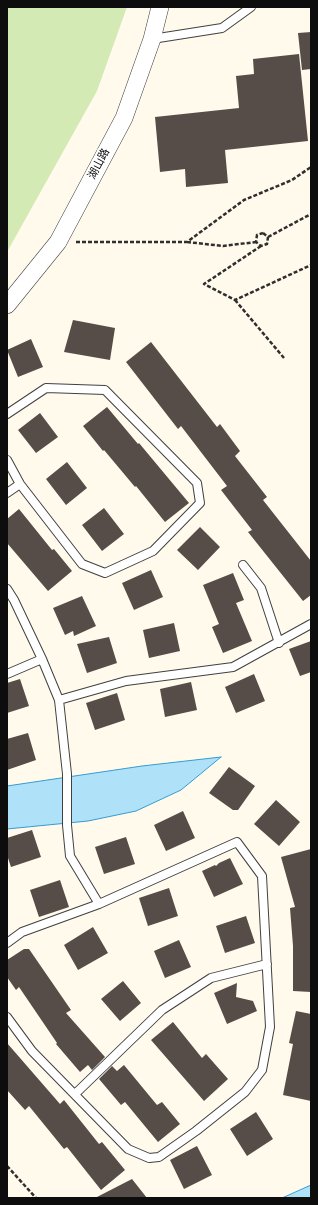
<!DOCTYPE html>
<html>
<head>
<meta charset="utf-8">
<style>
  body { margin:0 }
  #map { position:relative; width:318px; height:1205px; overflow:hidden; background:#fffaec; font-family:Merriweather,serif }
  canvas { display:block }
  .frame { position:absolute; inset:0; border:8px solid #0d0d0d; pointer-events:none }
</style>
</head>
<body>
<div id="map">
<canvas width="318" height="1205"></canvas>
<div class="frame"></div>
</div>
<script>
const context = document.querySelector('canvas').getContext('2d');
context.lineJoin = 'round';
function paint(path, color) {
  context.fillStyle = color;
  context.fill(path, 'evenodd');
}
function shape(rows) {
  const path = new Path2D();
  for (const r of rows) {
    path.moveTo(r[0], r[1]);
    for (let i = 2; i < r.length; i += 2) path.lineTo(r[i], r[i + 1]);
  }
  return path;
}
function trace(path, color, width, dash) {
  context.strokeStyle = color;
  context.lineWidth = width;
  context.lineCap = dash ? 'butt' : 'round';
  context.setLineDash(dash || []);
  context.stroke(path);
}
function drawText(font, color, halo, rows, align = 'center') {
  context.font = font + ' Merriweather,"Noto Sans SC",serif';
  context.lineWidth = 4;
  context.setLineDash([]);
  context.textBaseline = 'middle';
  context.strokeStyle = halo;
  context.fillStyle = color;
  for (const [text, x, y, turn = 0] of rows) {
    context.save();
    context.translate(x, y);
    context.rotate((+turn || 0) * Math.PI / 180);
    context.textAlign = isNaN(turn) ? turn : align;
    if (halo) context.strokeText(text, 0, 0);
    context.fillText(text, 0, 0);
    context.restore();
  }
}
const green = shape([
  [7,7,127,7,97,91,7,252]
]);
const water = shape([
  [221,757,181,790,136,811,88,821,7,829,7,786,142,766,221,757],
  [311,1185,311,1198,282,1198,311,1185]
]);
const building = shape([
  [311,32,311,69,302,70,298,33],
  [299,54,308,141,225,150,228,183,186,187,185,169,160,172,155,117,239,108,236,76,254,74,253,59],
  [73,320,115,328,110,360,64,352],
  [31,339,43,367,18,377,7,350],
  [151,342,217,427,220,424,240,451,235,456,267,497,263,500,311,561,311,595,303,601,248,532,252,530,221,490,227,486,181,426,178,429,126,362],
  [107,407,138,444,139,443,189,503,165,522,136,486,135,487,104,450,103,451,83,426],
  [40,413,58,437,36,453,18,430],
  [67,462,87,488,66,505,46,479],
  [104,508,124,534,102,551,82,525],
  [19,509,52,550,54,549,72,571,48,591,7,543,7,519],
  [200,527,220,547,198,570,177,550],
  [151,570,163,597,134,610,122,583],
  [233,573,244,600,236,603,252,641,223,653,212,627,219,624,203,585],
  [82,596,96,626,74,636,73,631,65,635,53,608],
  [174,623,180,651,149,658,143,630],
  [109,637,117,663,87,673,77,644],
  [311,641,311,672,300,676,289,649],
  [254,674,265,701,236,713,225,687],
  [20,679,29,706,7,713,7,683],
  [191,682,197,710,165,717,160,689],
  [117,693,125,720,95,730,86,703],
  [28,733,36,760,7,770,7,739],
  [229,767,255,786,238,810,233,810,209,793],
  [276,800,300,822,279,846,254,824],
  [183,811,195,838,166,851,154,825],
  [32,830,41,857,11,867,7,855,7,838],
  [126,837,135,864,104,874,95,847],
  [311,849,311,992,293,991,293,946,290,908,295,907,281,857],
  [230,858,243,884,214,897,202,871,215,865,216,866,219,863],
  [60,880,69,907,39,917,30,890],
  [169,888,178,916,148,926,139,898],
  [246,916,255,943,225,953,216,926],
  [93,927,108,953,78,970,64,945],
  [179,940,191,967,165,978,154,951],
  [24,949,29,949,71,1010,66,1013,105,1057,92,1070,88,1065,80,1072,56,1044,57,1043,19,987,16,990,7,977,7,960],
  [123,981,141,1003,120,1021,101,999],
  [237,983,236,997,253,1001,257,1011,227,1024,214,993],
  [296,1011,311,1014,311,1101,283,1095,293,1044,289,1043],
  [173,1022,202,1058,206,1054,228,1079,204,1101,151,1040],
  [7,1043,60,1104,64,1100,99,1144,102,1142,125,1170,101,1190,67,1147,64,1149,29,1106,25,1110,7,1090],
  [124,1065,157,1105,162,1102,180,1124,158,1142,125,1102,121,1105,99,1079,112,1066,117,1071],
  [256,1112,273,1139,247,1156,230,1129],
  [197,1146,212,1175,184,1189,170,1160],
  [132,1179,147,1198,95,1198]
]);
const path = shape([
  [263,233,268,237,267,244,261,246,256,242,257,235,263,233],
  [268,237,311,214],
  [76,242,187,242,244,200,292,180,311,167],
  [187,242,223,246,256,242],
  [261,246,204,284,235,300,311,265],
  [235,300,284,358],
  [7,1166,36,1198]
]);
const service = shape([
  [152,39,222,28,251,7],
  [7,414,46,388,105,390,197,483,200,503,153,551,105,573,82,564,20,484,7,460],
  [7,493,20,484],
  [243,565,261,588,279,643],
  [7,589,14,600,42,659,59,700,67,774,67,825,70,856,99,904],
  [7,674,42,659],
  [59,700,126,681,233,667,311,624],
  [7,943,22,932,99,904,237,842,262,876,270,1027,262,1070,245,1092,196,1131,159,1157,149,1158,128,1149,32,1051,7,1017],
  [75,1094,162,1010,211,978,267,964]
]);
const minor = shape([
  [7,305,58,242,124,118,152,39,160,7]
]);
const streetNames = [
  ["湖山路",99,164,-62]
];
paint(green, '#d4eab5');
paint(water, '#afe1f8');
trace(water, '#349cd2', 1);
paint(building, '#564d49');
trace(service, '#404040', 10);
trace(minor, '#404040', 18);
trace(path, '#2f2f2f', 2.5, [4, 2]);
trace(service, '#fff', 8);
trace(minor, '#fff', 17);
drawText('11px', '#0d0d0d', '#fff', streetNames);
</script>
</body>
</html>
